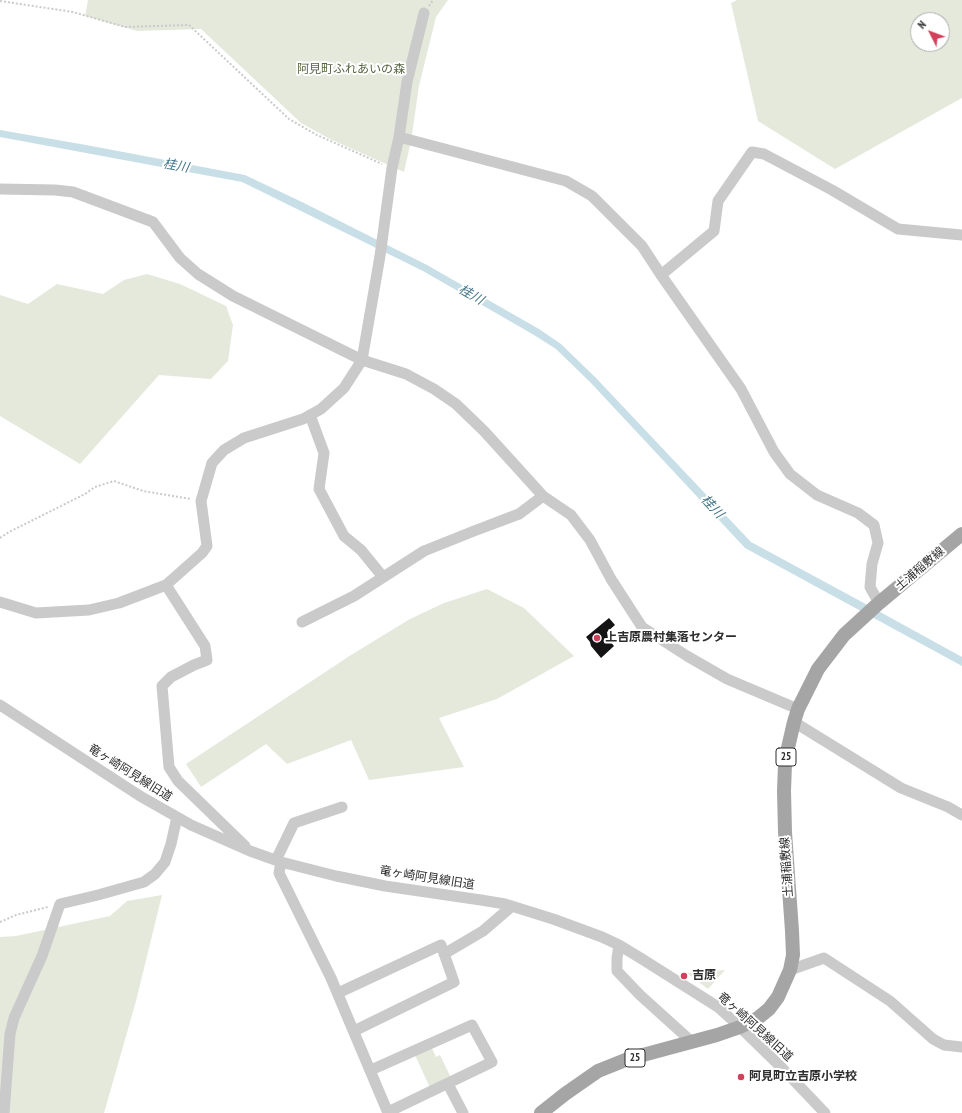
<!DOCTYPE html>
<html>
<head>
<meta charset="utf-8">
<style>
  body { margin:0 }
  #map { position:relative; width:962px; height:1113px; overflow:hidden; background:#fff; font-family:"PT Sans Narrow",sans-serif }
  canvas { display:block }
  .north { position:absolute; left:910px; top:12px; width:40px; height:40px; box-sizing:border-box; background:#fff; border:1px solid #ababab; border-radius:50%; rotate:312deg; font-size:11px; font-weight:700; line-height:16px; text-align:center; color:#2d2d2d }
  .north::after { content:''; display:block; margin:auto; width:14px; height:18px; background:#d43f5a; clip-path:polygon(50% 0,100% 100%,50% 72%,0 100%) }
</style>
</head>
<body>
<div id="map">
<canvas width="962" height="1113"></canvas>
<div class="north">N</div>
</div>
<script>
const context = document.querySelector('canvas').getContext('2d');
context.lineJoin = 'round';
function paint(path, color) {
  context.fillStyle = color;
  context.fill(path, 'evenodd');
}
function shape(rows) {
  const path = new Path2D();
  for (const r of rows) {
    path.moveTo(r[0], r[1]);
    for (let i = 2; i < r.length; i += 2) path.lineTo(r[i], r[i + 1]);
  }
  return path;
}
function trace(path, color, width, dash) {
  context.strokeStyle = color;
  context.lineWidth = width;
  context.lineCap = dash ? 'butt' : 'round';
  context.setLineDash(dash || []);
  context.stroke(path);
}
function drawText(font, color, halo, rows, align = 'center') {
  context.font = font + ' "PT Sans Narrow","Noto Sans JP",sans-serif';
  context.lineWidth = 4;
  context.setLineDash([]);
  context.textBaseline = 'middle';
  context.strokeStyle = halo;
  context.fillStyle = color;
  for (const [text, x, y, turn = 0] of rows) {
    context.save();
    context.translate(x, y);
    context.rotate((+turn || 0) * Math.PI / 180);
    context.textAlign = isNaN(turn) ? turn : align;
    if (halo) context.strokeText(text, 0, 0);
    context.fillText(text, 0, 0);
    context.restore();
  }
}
const green = shape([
  [88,0,448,0,436,17,419,86,411,141,404,172,330,139,301,123,201,29,137,31,85,16],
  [737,0,962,0,962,98,835,169,758,121,731,3],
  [918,20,942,20,942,44,918,44],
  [147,274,180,284,226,306,233,325,228,361,211,379,159,375,80,464,0,416,0,295,28,304,57,284,103,294,124,280],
  [487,589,524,608,574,656,497,699,439,718,464,767,369,780,351,740,287,764,266,744,201,787,186,764,351,655,410,619,444,603],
  [162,895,136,1001,104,1113,0,1113,0,937,16,936,110,916,127,901],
  [725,970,708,989,687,973],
  [431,1046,436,1057,440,1055,452,1080,431,1090,415,1055]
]);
const water = shape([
  [0,130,86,145,245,175,304,203,427,265,539,329,561,344,596,378,751,542,862,602,962,657,962,666,745,548,590,382,556,349,534,335,423,271,242,182,0,137]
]);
const building = shape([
  [609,618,615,625,607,632,608,639,614,646,601,658,591,646,590,642,586,637]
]);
const path = shape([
  [0,1,73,12,125,27,189,25,289,119,317,135,382,164],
  [429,6,433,0],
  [0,538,9,532,85,494,95,487,114,481,143,491,191,499],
  [0,922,16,915,48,907]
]);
const minor = shape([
  [399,137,566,181,592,196,642,246,661,275,741,389,774,452,790,474,817,495,858,513,874,525,878,543,872,564,870,587,879,603],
  [0,189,55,190,73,192,153,222,180,258,198,274,233,296,362,360,406,374,434,389,456,404,484,431,543,496,571,515,590,540,611,579,642,627,687,656,727,679,798,709],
  [661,275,714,231,718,201,752,152,764,154,832,190,898,229,962,235],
  [310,415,324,453,319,489,344,536,361,550,383,577],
  [166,585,205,646,207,660,194,665,171,677,162,686,169,767,178,781,245,846],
  [0,602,36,613,89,610,119,603,166,585,202,553,207,546,201,501,212,463,224,450,244,438,303,419,321,409,344,388,362,360,380,256,392,168,399,137,407,82,424,13],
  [302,622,354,596,424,551,474,531,519,514,543,496],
  [0,705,140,796,191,825,250,851,281,862,336,876,385,886,481,900,505,904,553,919,602,937,619,945,642,959,718,1007,740,1027,783,1069,825,1113],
  [794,722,901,788,948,807,962,815],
  [276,860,294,823,342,807],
  [281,862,279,873,331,978,388,1113],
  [619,945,617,958,617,971,640,995,692,1042],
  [444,954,483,931,512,906],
  [790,970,824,958,890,1001,933,1039,944,1045,962,1047],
  [338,993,441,945,454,982,354,1031],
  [371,1070,472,1025,492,1062,388,1112],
  [448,1084,463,1113],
  [4,1113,10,1034,14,1018,42,956,60,904,98,895,144,882,155,874,165,862,171,844,177,817]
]);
const major = shape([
  [541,1113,565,1094,598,1071,628,1059,717,1035,740,1027,758,1018,769,1009,778,997,790,970,793,955,792,931,785,832,784,791,785,764,787,752,794,722,798,709,818,669,844,635,879,603,962,534]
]);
const markers = [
  [597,638,4,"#d43f5a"],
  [684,976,4,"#d43f5a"],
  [741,1077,4,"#d43f5a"]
];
const shields = [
  [786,757,20],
  [635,1058,20]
];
const shieldNames = [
  ["25",786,757],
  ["25",635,1058]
];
const parkNames = [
  ["阿見町ふれあいの森",351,70]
];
const streetNames = [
  ["土浦稲敷線",920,569,-40],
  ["竜ヶ崎阿見線旧道",130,773,32],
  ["土浦稲敷線",787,867,-94],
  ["竜ヶ崎阿見線旧道",427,878,9],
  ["竜ヶ崎阿見線旧道",755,1027,42]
];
const poiNames = [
  ["上吉原農村集落センター",605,638],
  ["吉原",692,976],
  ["阿見町立吉原小学校",749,1077]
];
const waterNames = [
  ["桂川",176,166,10],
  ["桂川",471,295,30],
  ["桂川",712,507,47]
];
paint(green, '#e4e9dc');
paint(water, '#c9dfe7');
paint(building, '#141414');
trace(path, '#cacaca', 2, [2, 2]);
trace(minor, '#cacaca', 11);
trace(major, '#a5a5a5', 14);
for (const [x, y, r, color] of markers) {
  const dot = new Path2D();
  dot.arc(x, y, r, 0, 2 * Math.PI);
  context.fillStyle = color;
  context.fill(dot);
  trace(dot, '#fff', 1.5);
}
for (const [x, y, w] of shields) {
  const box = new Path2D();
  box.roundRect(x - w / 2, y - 9, w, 18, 3);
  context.fillStyle = '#fff';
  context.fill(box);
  trace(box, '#2d2d2d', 1);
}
drawText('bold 11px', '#2d2d2d', null, shieldNames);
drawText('12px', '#54643f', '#fff', parkNames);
drawText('12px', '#2d2d2d', '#fff', streetNames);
drawText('bold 12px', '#2d2d2d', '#fff', poiNames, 'left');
drawText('italic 13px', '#437487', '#fff', waterNames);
</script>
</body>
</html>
